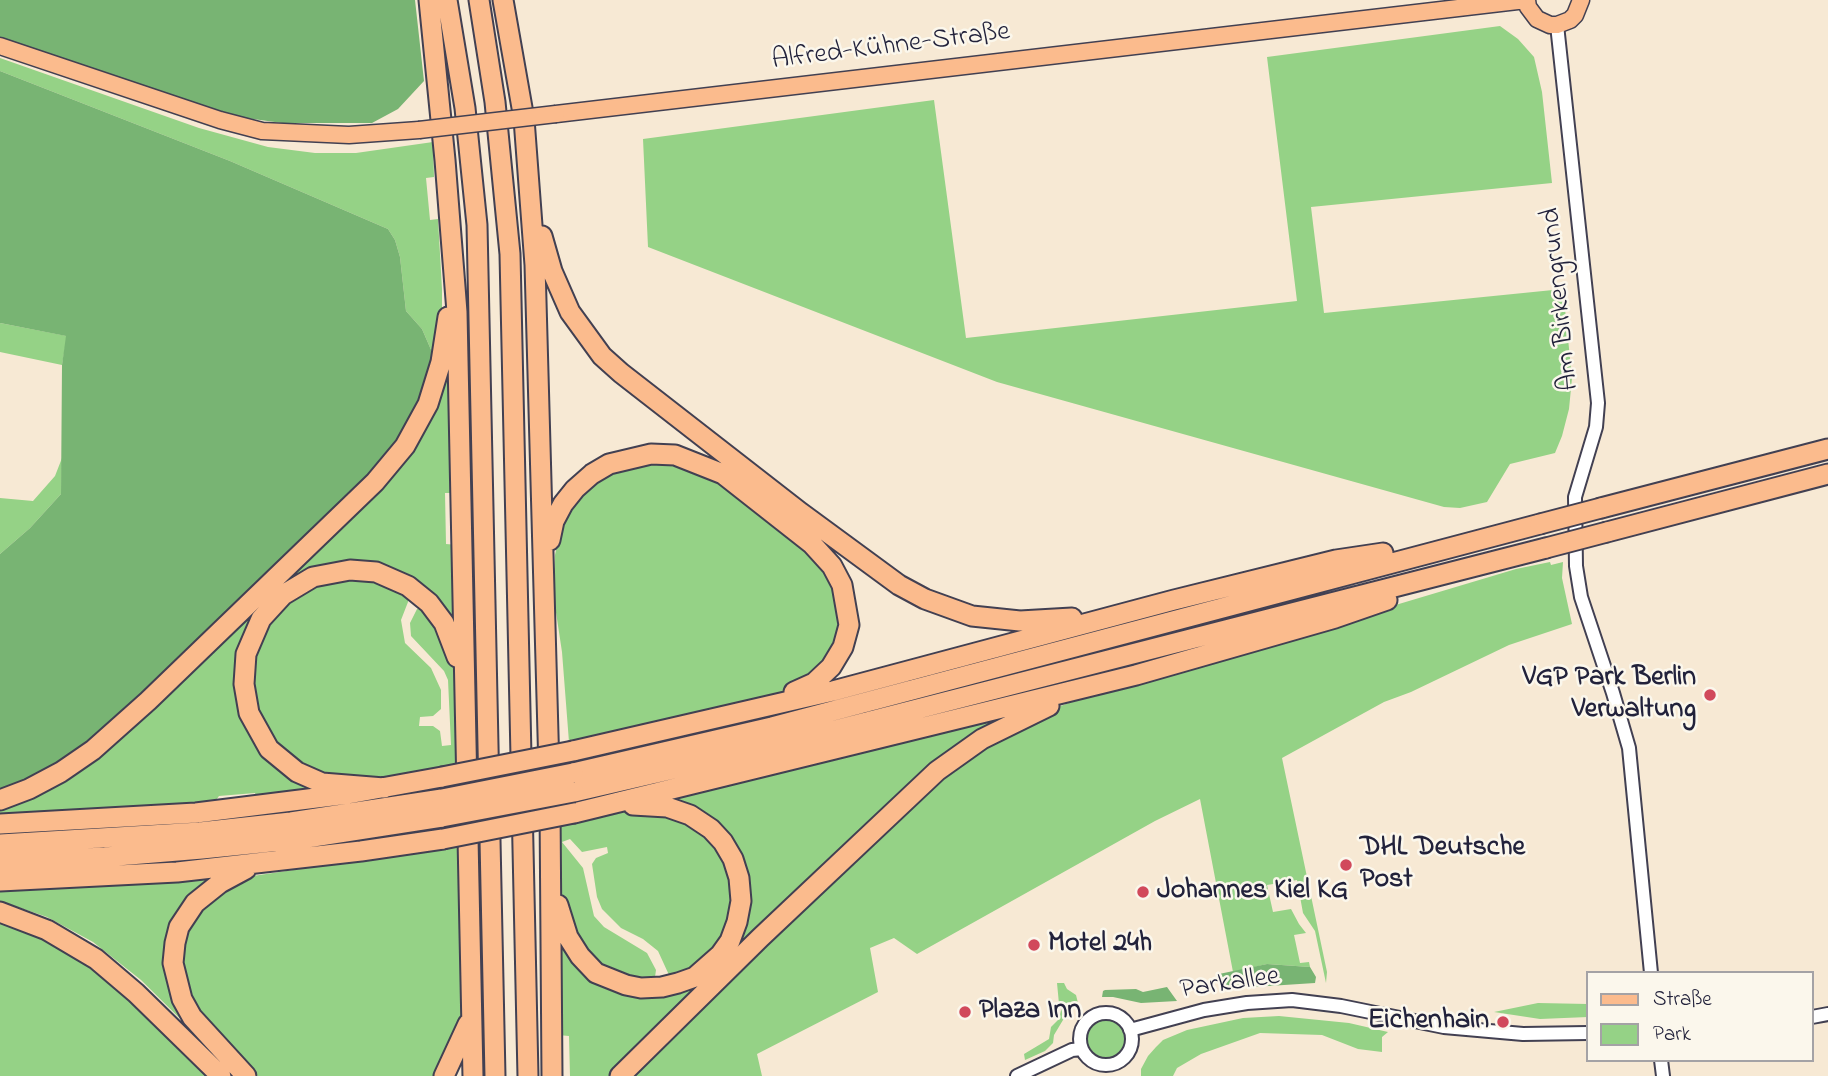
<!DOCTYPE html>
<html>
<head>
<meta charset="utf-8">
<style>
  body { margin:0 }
  #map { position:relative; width:1828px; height:1076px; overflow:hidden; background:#f7e9d4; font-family:"Indie Flower",sans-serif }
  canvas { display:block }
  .legend { position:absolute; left:1586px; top:971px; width:228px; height:91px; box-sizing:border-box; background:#fbf7ec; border:2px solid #a4a2a5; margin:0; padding:9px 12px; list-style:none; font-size:21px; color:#22223b }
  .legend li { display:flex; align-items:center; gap:14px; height:35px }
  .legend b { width:35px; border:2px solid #a4a2a5 }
</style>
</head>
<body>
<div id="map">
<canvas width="1828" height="1076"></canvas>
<ul class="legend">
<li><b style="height:9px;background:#fbbb8d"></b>Straße</li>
<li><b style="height:19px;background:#95d286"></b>Park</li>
</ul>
</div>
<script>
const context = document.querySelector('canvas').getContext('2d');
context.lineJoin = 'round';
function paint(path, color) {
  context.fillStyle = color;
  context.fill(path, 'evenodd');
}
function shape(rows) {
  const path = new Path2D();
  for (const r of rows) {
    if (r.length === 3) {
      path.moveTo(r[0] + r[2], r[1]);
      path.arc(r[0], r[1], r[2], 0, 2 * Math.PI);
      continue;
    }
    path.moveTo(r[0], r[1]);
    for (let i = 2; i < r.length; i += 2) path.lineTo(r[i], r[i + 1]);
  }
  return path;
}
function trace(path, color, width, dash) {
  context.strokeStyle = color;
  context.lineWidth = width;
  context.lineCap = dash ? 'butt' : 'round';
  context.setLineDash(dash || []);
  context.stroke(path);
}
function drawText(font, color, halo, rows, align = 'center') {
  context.font = font + ' "Indie Flower",sans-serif';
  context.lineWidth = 5;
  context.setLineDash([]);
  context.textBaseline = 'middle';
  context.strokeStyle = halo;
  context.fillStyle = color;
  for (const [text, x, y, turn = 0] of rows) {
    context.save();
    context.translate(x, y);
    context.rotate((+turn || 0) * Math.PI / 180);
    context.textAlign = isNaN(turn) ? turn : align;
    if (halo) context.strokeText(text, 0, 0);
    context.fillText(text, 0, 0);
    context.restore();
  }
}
const green = shape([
  [1500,26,1518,39,1534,57,1542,92,1552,183,1311,207,1324,313,1563,289,1572,378,1569,409,1562,436,1555,453,1510,464,1487,502,1460,508,1444,507,997,382,648,247,643,139,934,100,966,338,1297,301,1267,57],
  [0,58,199,128,268,147,315,153,356,153,433,142,434,177,426,178,430,220,438,219,442,289,442,315,435,359,422,329,406,311,400,257,395,240,388,229,230,161,0,71],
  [0,323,67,336,62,365,0,352],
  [449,369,455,493,445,493,446,544,458,545,459,635,375,566,269,599,241,703,317,792,257,799,255,793,219,796,214,803,0,818,0,810,20,802,288,576,373,498,416,446,434,411],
  [62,458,61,494,30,528,0,554,0,498,33,501,55,476],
  [669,460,720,481,815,556,831,574,842,625,831,655,808,680,776,696,569,742,562,652,554,599,555,555,562,524,583,491,613,470],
  [1550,562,1551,565,1563,562,1562,578,1572,624,1509,645,1411,692,1384,702,1282,758,1327,972,1326,983,1315,931,1303,913,1297,880,1267,885,1273,912,1291,909,1299,924,1306,933,1294,935,1300,963,1309,962,1310,967,1267,964,1233,972,1200,799,1155,821,917,954,894,938,870,948,878,992,757,1054,762,1076,631,1076,952,766,1035,716,1071,702,1516,569],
  [368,577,408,596,408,602,401,620,405,643,431,668,441,690,441,709,433,716,420,717,419,726,433,726,440,731,442,746,451,745,448,680,444,671,411,636,410,623,417,609,425,607,456,665,459,765,376,779,335,779,289,758,260,722,250,676,262,631,283,603,314,584],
  [1019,708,963,741,610,1076,570,1076,569,1036,558,1035,559,931,608,984,706,974,745,882,679,803,669,796],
  [634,810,663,810,713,836,736,885,727,936,699,968,669,975,658,951,643,939,621,928,602,909,597,897,592,864,596,858,608,853,607,847,582,852,570,839,562,842,583,868,594,916,604,927,647,953,656,970,655,977,652,980,615,975,586,956,561,900,559,881,556,828,613,813],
  [461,845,462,1016,460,1026,438,1076,258,1076,221,1039,193,1003,182,973,184,938,203,904,246,877],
  [216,874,208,883,170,971,238,1076,141,980,93,942,47,917,0,901,0,888],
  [0,916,75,950,216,1076,0,1076],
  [1057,983,1064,983,1067,989,1076,995,1078,1003,1063,1020,1054,1035,1053,1043,1045,1051,1025,1060,1024,1054,1049,1039,1051,1027,1059,1019,1062,1006,1059,1004],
  [1538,1003,1588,1004,1588,1017,1540,1019,1494,1012],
  [1279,1016,1349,1023,1388,1032,1382,1037,1382,1052,1358,1049,1322,1035,1260,1033,1201,1054,1177,1068,1173,1076,1141,1076,1141,1069,1148,1056,1156,1047,1163,1040,1187,1030,1243,1018],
  [1106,1039,19]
]);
const forest = shape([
  [0,0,415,0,424,81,398,109,372,123,282,123,246,118,210,109,0,38],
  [0,71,230,161,388,229,395,240,400,257,406,311,422,329,435,359,425,393,408,428,381,465,297,548,103,729,68,757,29,779,0,791,0,554,30,528,61,494,62,365,66,336,0,323],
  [1267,964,1310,967,1316,977,1315,983,1222,989,1219,974],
  [1167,987,1177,1001,1141,1003,1113,997,1102,997,1103,991,1105,990,1136,989,1143,992]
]);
const minor = shape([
  [1557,25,1598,403,1596,427,1575,497,1576,566,1581,597,1613,693,1629,748,1651,973],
  [1106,1039,26],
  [1812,1017,1828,1014],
  [1130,1030,1204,1010,1247,1003,1292,1000,1341,1006,1444,1027,1523,1034,1588,1033],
  [1661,1060,1663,1076],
  [1017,1076,1072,1050,1082,1049]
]);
const major = shape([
  [1527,0,1528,7,1537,19,1550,25,1557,25,1570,20,1575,15,1581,0],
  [0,46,220,120,262,131,349,135,419,130],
  [556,114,1526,0]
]);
const highway = shape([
  [429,0,445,160,457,312,473,1076],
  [447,0,465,108,477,225,495,1076],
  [479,0,495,102,510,254,528,1076],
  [503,0,524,119,535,265,550,806,552,1076],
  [542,236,552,271,570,312,602,356,621,373,801,513,899,585,925,599,972,616,1020,621,1072,618],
  [1601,508,1828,449],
  [1607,532,1828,474],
  [550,540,554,521,563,504,575,489,592,474,609,464,651,454,675,455,723,474,812,544,832,566,842,585,849,625,843,647,831,667,814,683,794,692],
  [573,751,833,691,1174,600,1336,560,1383,553],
  [573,773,772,727,1540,524],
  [384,788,322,783,297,772,269,749,249,713,244,684,246,654,261,619,283,595,313,577,350,570,376,572,408,586,429,603,444,623,457,657],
  [574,792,777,745,1546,548],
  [0,800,29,789,61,772,93,750,148,701,375,482,405,446,428,404,441,362,448,317],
  [574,813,1136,675,1335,618,1387,600],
  [0,824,196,813,348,794,442,777],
  [0,844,200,832,291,822,442,799],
  [0,862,105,857,202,849,300,839,442,817],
  [246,869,220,883,195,903,179,927,175,943,173,963,182,999,192,1017,246,1076],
  [0,881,177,872,361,851,443,839],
  [558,905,568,937,580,956,596,973,626,985,641,988,662,987,678,983,695,977,720,955,730,941,737,922,741,901,739,878,733,859,723,842,711,829,690,815,667,807,633,805],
  [0,912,47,930,96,959,136,993,221,1076],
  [444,1076,468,1024],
  [620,1076,760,938,937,771,982,739,1049,706]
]);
const majorBridge = shape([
  [419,130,556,114]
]);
const highwayBridge = shape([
  [1540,524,1601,508],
  [1546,548,1607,532],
  [442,777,573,751],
  [442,799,573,773],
  [442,817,574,792],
  [443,839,574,813]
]);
const markers = [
  [1710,695,7,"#d1495b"],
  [1346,865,7,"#d1495b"],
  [1143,892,7,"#d1495b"],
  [1034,945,7,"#d1495b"],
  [965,1012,7,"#d1495b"],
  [1503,1022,7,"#d1495b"]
];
const streetNames = [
  ["Alfred-Kühne-Straße",891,48,-7],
  ["Am Birkengrund",1562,299,-96],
  ["Parkallee",1230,985,-8]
];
const poiNames = [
  ["VGP Park Berlin",1696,679,"right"],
  ["Verwaltung",1696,711,"right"],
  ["DHL Deutsche",1360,849],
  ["Post",1360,881],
  ["Johannes Kiel KG",1157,892],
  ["Motel 24h",1048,945],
  ["Plaza Inn",979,1012],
  ["Eichenhain",1489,1022,"right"]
];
paint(green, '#95d286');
paint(forest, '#78b473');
trace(minor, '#424052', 16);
trace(major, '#424052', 19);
trace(highway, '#424052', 23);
trace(minor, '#fff', 12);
trace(major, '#fbbb8d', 16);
trace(highway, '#fbbb8d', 19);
trace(majorBridge, '#424052', 19, []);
trace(highwayBridge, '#424052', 23, []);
trace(majorBridge, '#fbbb8d', 16);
trace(highwayBridge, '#fbbb8d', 19);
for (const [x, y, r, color] of markers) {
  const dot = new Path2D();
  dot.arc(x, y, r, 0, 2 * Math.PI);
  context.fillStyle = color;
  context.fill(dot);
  trace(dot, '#fbf7ec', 2.5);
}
drawText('28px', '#22223b', '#fbf7ec', streetNames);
drawText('bold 28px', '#22223b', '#fbf7ec', poiNames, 'left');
</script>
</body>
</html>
